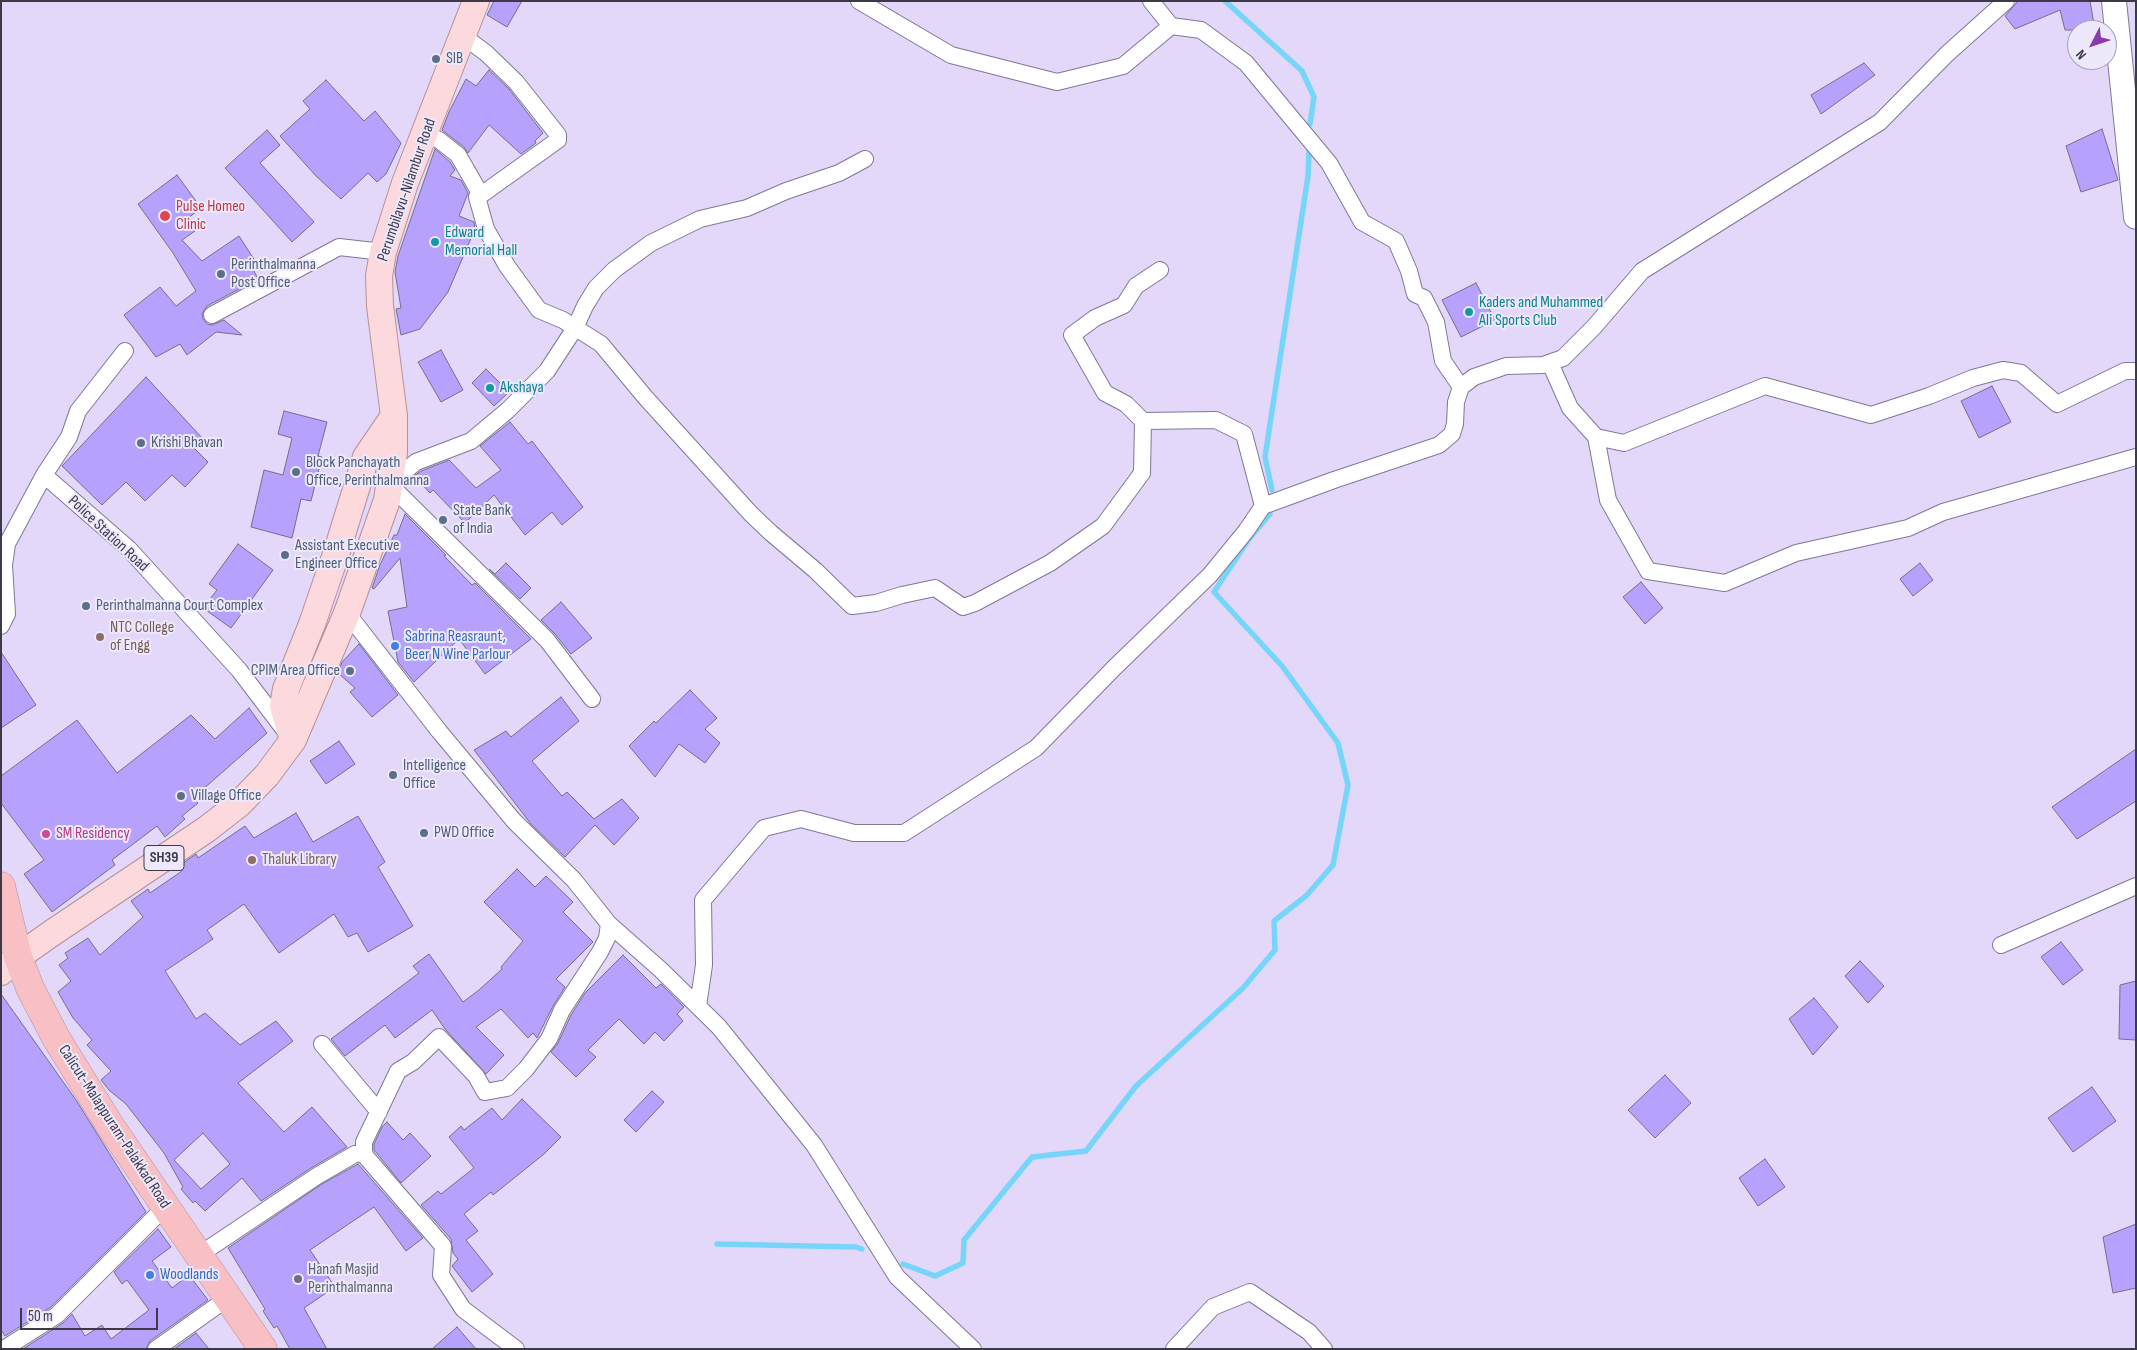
<!DOCTYPE html>
<html>
<head>
<meta charset="utf-8">
<style>
  body { margin:0 }
  #map { position:relative; width:2137px; height:1350px; overflow:hidden; background:#e3d8fa; font-family:"Sofia Sans Condensed",sans-serif }
  canvas { display:block }
  .frame { position:absolute; inset:0; border:2px solid #3d3946; pointer-events:none }
  .north { position:absolute; left:2067px; top:20px; width:50px; height:50px; box-sizing:border-box; background:#eee8fd; border:1px solid #a7a2b4; border-radius:50%; rotate:229deg; font-size:14px; font-weight:700; line-height:20px; text-align:center; color:#3d3946 }
  .north::after { content:''; display:block; margin:auto; width:18px; height:22px; background:#893bab; clip-path:polygon(50% 0,100% 100%,50% 72%,0 100%) }
  .scale { position:absolute; left:20px; top:1308px; width:138px; height:22px; box-sizing:border-box; border:2px solid #3d3946; border-top:0; padding-left:6px; font-size:15px; line-height:18px; white-space:nowrap; color:#3d3946; -webkit-text-stroke:4px #eee8fd; paint-order:stroke }
</style>
</head>
<body>
<div id="map">
<canvas width="2137" height="1350"></canvas>
<div class="frame"></div>
<div class="north">N</div>
<div class="scale">50 m</div>
</div>
<script>
const context = document.querySelector('canvas').getContext('2d');
context.lineJoin = 'round';
function shape(rows) {
  const path = new Path2D();
  for (const r of rows) {
    path.moveTo(r[0], r[1]);
    for (let i = 2; i < r.length; i += 2) path.lineTo(r[i], r[i + 1]);
  }
  return path;
}
function trace(path, color, width, dash) {
  context.strokeStyle = color;
  context.lineWidth = width;
  context.lineCap = dash ? 'butt' : 'round';
  context.setLineDash(dash || []);
  context.stroke(path);
}
function paint(path, color) {
  context.fillStyle = color;
  context.fill(path, 'evenodd');
}
function drawText(font, color, halo, rows, align = 'center') {
  context.font = font + ' "Sofia Sans Condensed",sans-serif';
  context.lineWidth = 4;
  context.setLineDash([]);
  context.textBaseline = 'middle';
  context.strokeStyle = halo;
  context.fillStyle = color;
  for (const [text, x, y, turn = 0] of rows) {
    context.save();
    context.translate(x, y);
    context.rotate((+turn || 0) * Math.PI / 180);
    context.textAlign = isNaN(turn) ? turn : align;
    if (halo) context.strokeText(text, 0, 0);
    context.fillText(text, 0, 0);
    context.restore();
  }
}
const stream = shape([
  [1225,1,1302,71,1314,97,1310,124],
  [1272,490,1265,457,1308,176,1309,151],
  [717,1244,856,1247,862,1249],
  [903,1264,935,1276,963,1263,964,1240,1032,1157,1086,1151,1136,1086,1243,988,1275,950,1274,921,1306,896,1333,865,1348,785,1338,743,1282,666,1214,592,1249,539,1270,514]
]);
const building = shape([
  [494,1,522,1,507,27,487,15,494,1],
  [2018,1,2090,1,2095,30,2065,30,2060,10,2015,29,2005,16,2018,1],
  [1864,63,1875,75,1821,114,1811,95,1864,63],
  [489,70,509,89,543,133,535,141,536,143,521,154,489,125,468,153,464,147,442,130,449,112,466,79,476,86,489,70],
  [326,80,364,121,375,111,401,143,386,174,377,182,368,173,341,199,316,176,280,136,310,109,303,101,326,80],
  [2102,129,2118,180,2081,192,2066,146,2102,129],
  [267,130,280,145,260,163,314,222,292,242,225,168,267,130],
  [435,149,450,162,455,170,450,176,461,180,468,193,459,216,474,222,475,229,448,292,420,329,401,335,396,309,401,308,395,272,398,256,435,149],
  [177,175,201,208,187,219,195,231,182,240,202,261,239,236,257,264,252,267,258,279,207,306,202,314,203,319,207,324,212,325,224,320,242,335,216,332,187,355,180,344,156,357,124,315,160,287,176,306,196,291,173,253,138,204,177,175],
  [1476,283,1495,320,1461,337,1442,300,1476,283],
  [441,350,463,390,441,402,418,362,441,350],
  [486,369,509,392,494,406,472,383,486,369],
  [146,377,203,439,194,448,208,462,185,487,172,475,145,501,126,482,102,505,62,466,146,377],
  [1992,386,2011,422,1979,438,1961,401,1992,386],
  [284,411,327,422,318,456,322,457,311,501,301,499,292,538,251,527,264,470,283,475,292,438,278,434,284,411],
  [510,422,528,444,532,441,583,507,562,525,552,512,525,535,494,495,465,523,433,490,430,493,414,476,421,471,449,460,476,488,501,470,480,446,510,422],
  [405,514,446,555,444,556,472,585,475,583,531,639,485,674,459,639,414,682,398,662,388,611,407,607,400,558,374,589,372,588,380,565,394,535,397,535,405,514],
  [238,544,273,570,231,628,203,608,217,590,209,584,238,544],
  [506,563,531,588,520,599,489,569,495,574,506,563],
  [1920,563,1933,580,1913,596,1900,579,1920,563],
  [1641,582,1663,608,1645,624,1623,597,1641,582],
  [561,602,592,638,571,654,555,634,541,620,561,602],
  [359,644,398,695,372,717,350,692,355,688,338,673,342,662,359,644],
  [1,652,36,705,1,728,1,652],
  [690,690,717,718,705,729,720,743,705,763,679,744,655,777,629,746,654,721,656,723,690,690],
  [561,697,579,721,532,761,562,796,567,792,594,819,622,799,639,818,614,845,595,825,565,857,531,824,474,750,506,731,511,737,561,697],
  [249,708,267,733,193,798,198,803,182,816,185,819,165,837,157,826,112,860,115,865,52,912,24,874,44,860,1,803,1,776,77,720,117,773,191,715,215,739,249,708],
  [339,741,355,764,326,784,310,761,339,741],
  [2136,749,2136,801,2077,839,2052,807,2136,749],
  [296,813,313,842,358,816,385,862,378,867,413,926,368,952,357,933,348,937,334,914,279,953,244,904,207,930,213,939,165,971,196,1019,205,1013,240,1045,276,1021,293,1041,238,1083,284,1132,312,1107,347,1147,311,1168,261,1201,242,1178,205,1211,195,1201,193,1203,181,1189,183,1187,164,1153,126,1104,109,1090,101,1080,111,1071,87,1045,92,1040,73,1018,58,992,71,981,59,965,68,958,65,953,88,938,100,955,143,917,131,901,148,889,150,893,182,871,179,866,196,854,198,858,245,826,254,838,296,813],
  [203,1133,230,1164,201,1189,174,1160,203,1133],
  [517,869,535,887,546,876,573,902,563,912,593,942,556,979,565,987,553,1006,537,1038,533,1033,528,1038,501,1009,476,1027,504,1055,486,1074,445,1029,432,1010,395,1038,385,1025,345,1056,331,1039,419,973,413,966,429,954,463,1002,479,990,502,969,501,967,523,941,484,902,517,869],
  [2061,942,2083,970,2063,985,2041,957,2061,942],
  [623,955,656,988,661,984,684,1007,677,1014,683,1021,664,1041,655,1032,644,1044,619,1019,588,1050,596,1057,576,1077,551,1052,558,1043,571,1015,585,993,623,955],
  [1860,961,1884,986,1868,1003,1845,976,1860,961],
  [2136,981,2136,1040,2119,1039,2120,985,2136,981],
  [1,994,76,1100,146,1212,51,1307,5,1336,1,1330,1,994],
  [1814,998,1838,1027,1813,1055,1789,1019,1814,998],
  [1665,1075,1691,1103,1655,1138,1628,1110,1665,1075],
  [2092,1087,2116,1121,2073,1152,2048,1118,2092,1087],
  [652,1091,664,1102,636,1132,624,1120,652,1091],
  [522,1099,561,1137,544,1154,493,1195,491,1192,464,1214,478,1231,466,1240,493,1274,472,1292,452,1266,458,1259,453,1253,451,1239,421,1205,438,1191,441,1194,474,1168,449,1137,461,1126,464,1130,492,1108,502,1120,522,1099],
  [387,1122,403,1140,410,1133,431,1156,401,1183,374,1150,374,1144,382,1127,387,1122],
  [1765,1159,1785,1187,1758,1206,1739,1178,1765,1159],
  [358,1164,423,1238,406,1251,374,1207,310,1250,335,1287,304,1308,327,1349,290,1349,277,1326,274,1328,263,1311,265,1309,228,1248,322,1184,358,1164],
  [2136,1224,2136,1288,2113,1293,2103,1237,2136,1224],
  [158,1229,171,1247,152,1261,172,1288,189,1275,208,1300,150,1341,146,1349,23,1349,63,1323,72,1314,85,1336,102,1325,111,1339,149,1310,127,1280,122,1284,114,1272,158,1229],
  [457,1327,476,1349,432,1349,457,1327],
  [196,1333,209,1349,174,1349,196,1333]
]);
const street = shape([
  [859,1,951,55,1057,82,1123,66,1171,26,1201,30,1246,63,1294,121,1329,163,1362,222,1396,241,1409,271,1415,294,1424,298,1436,322,1443,361,1461,387],
  [1151,1,1171,26],
  [463,36,486,53,516,82,558,135,558,140,481,195],
  [424,134,439,140,458,155,481,195,477,197,486,229,507,266,539,310,563,320,601,344,645,397,751,514,771,533,815,570,852,606,876,603,902,595,935,588,963,607,975,603,1050,563,1103,526,1142,473,1143,421],
  [1160,270,1136,286,1124,305,1095,318,1072,335,1105,393,1126,404,1143,421,1216,420,1244,434,1263,506],
  [212,315,339,247,383,252],
  [1550,363,1570,408,1596,437,1624,443,1765,386,1871,415,1929,396,1973,378,2003,370,2021,373,2057,404,2125,371,2136,371],
  [1596,437,1608,500,1648,571,1725,583,1796,553,1908,528,1943,512,2136,457],
  [44,475,69,437,78,411,125,351],
  [347,613,439,731,514,821,574,880,609,924,607,938,600,952,562,1010,549,1039,526,1069,507,1088,485,1092,476,1076,439,1037,413,1062,398,1071,364,1142,364,1153,367,1158,443,1246,441,1275,463,1309,516,1349],
  [1,626,7,614,4,565,7,544,44,475,129,549,239,670,286,732],
  [592,699,547,640,389,484,416,462,471,441,508,410,547,371,575,328,585,306,596,288,614,270,651,243,700,219,747,208,786,191,839,173,865,159],
  [609,924,661,970,719,1027,814,1145,897,1277,973,1349],
  [2001,945,2136,886],
  [698,1006,704,965,703,900,764,828,801,819,854,833,904,833,1036,748,1114,668,1210,575,1246,531,1263,506,1334,480,1439,445,1452,434,1455,424,1456,402,1461,387,1474,377,1506,366,1543,365,1563,358,1594,327,1642,271,1880,122,1947,54,2006,1],
  [322,1044,379,1112],
  [199,1255,317,1176,355,1154,364,1153],
  [4,1349,57,1315,165,1207],
  [156,1349,228,1298],
  [1174,1349,1213,1307,1250,1292,1309,1332,1324,1349]
]);
const secondary = shape([
  [2114,1,2136,217]
]);
const primary = shape([
  [293,740,283,706,286,689,312,624,336,554,366,457,394,416],
  [1,972,18,957,52,933,207,829,239,804,267,775,293,740,347,613,387,500,394,452,394,416,380,306,379,276,383,252,405,183,476,1]
]);
const highway = shape([
  [1,886,18,957,30,988,56,1038,111,1127,263,1349]
]);
const markers = [
  [436,59,5,"#5c6f8a"],
  [165,216,6,"#e0444e"],
  [435,242,5,"#0f9aa8"],
  [221,274,5,"#5c6f8a"],
  [1469,312,5,"#0f9aa8"],
  [490,388,5,"#0f9aa8"],
  [141,443,5,"#5c6f8a"],
  [296,472,5,"#5c6f8a"],
  [443,520,5,"#5c6f8a"],
  [285,555,5,"#5c6f8a"],
  [86,606,5,"#5c6f8a"],
  [100,637,5,"#8d6e63"],
  [395,646,5,"#3f7fe0"],
  [350,671,5,"#5c6f8a"],
  [393,775,5,"#5c6f8a"],
  [181,796,5,"#5c6f8a"],
  [424,833,5,"#5c6f8a"],
  [46,834,5,"#d1479c"],
  [252,860,5,"#8d6e63"],
  [150,1275,5,"#3f7fe0"],
  [298,1279,5,"#6b7280"]
];
const shields = [
  [164,858,40]
];
const shieldNames = [
  ["SH39",164,858]
];
const serviceNames = [
  ["SIB",446,59],
  ["Perinthalmanna",231,265],
  ["Post Office",231,283],
  ["Krishi Bhavan",151,443],
  ["Block Panchayath",306,463],
  ["Office, Perinthalmanna",306,481],
  ["State Bank",453,511],
  ["of India",453,529],
  ["Assistant Executive",295,546],
  ["Engineer Office",295,564],
  ["Perinthalmanna Court Complex",96,606],
  ["CPIM Area Office",340,671,"right"],
  ["Intelligence",403,766],
  ["Office",403,784],
  ["Village Office",191,796],
  ["PWD Office",434,833]
];
const streetNames = [
  ["Perumbilavu-Nilambur Road",407,190,-71],
  ["Police Station Road",108,534,43],
  ["Calicut-Malappuram-Palakkad Road",114,1127,57]
];
const healthNames = [
  ["Pulse Homeo",176,207],
  ["Clinic",176,225]
];
const cultureNames = [
  ["Edward",445,233],
  ["Memorial Hall",445,251],
  ["Kaders and Muhammed",1479,303],
  ["Ali Sports Club",1479,321],
  ["Akshaya",500,388]
];
const educationNames = [
  ["NTC College",110,628],
  ["of Engg",110,646],
  ["Thaluk Library",262,860]
];
const shopNames = [
  ["Sabrina Reasraunt,",405,637],
  ["Beer N Wine Parlour",405,655],
  ["Woodlands",160,1275]
];
const hotelNames = [
  ["SM Residency",56,834]
];
const worshipNames = [
  ["Hanafi Masjid",308,1270],
  ["Perinthalmanna",308,1288]
];
trace(stream, '#78d5fa', 5.5);
paint(building, '#b6a2fc');
trace(building, '#736e8c', 1);
trace(street, '#817796', 18);
trace(secondary, '#817796', 26);
trace(primary, '#b79098', 28);
trace(highway, '#b79098', 29);
trace(street, '#fff', 16);
trace(secondary, '#fff', 24);
trace(primary, '#fbd9dc', 26);
trace(highway, '#f8bfc4', 28);
for (const [x, y, r, color] of markers) {
  const dot = new Path2D();
  dot.arc(x, y, r, 0, 2 * Math.PI);
  context.fillStyle = color;
  context.fill(dot);
  trace(dot, '#eee8fd', 2);
}
for (const [x, y, w] of shields) {
  const box = new Path2D();
  box.roundRect(x - w / 2, y - 12.5, w, 25, 4);
  context.fillStyle = '#eee8fd';
  context.fill(box);
  trace(box, '#3d3946', 1);
}
drawText('bold 15px', '#3d3946', null, shieldNames);
drawText('16px', '#4e5e75', '#eee8fd', serviceNames, 'left');
drawText('16px', '#3d3946', '#eee8fd', streetNames);
drawText('16px', '#be3a42', '#eee8fd', healthNames, 'left');
drawText('16px', '#0d838f', '#eee8fd', cultureNames, 'left');
drawText('16px', '#785e54', '#eee8fd', educationNames, 'left');
drawText('16px', '#366cbe', '#eee8fd', shopNames, 'left');
drawText('16px', '#b23c85', '#eee8fd', hotelNames, 'left');
drawText('16px', '#5b616d', '#eee8fd', worshipNames, 'left');
</script>
</body>
</html>
